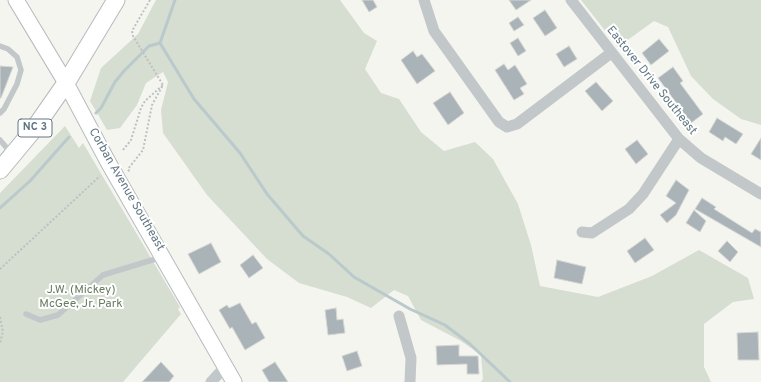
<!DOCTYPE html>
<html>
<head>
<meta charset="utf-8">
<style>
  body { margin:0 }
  canvas { display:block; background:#f5f5f0 }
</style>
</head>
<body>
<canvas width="761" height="382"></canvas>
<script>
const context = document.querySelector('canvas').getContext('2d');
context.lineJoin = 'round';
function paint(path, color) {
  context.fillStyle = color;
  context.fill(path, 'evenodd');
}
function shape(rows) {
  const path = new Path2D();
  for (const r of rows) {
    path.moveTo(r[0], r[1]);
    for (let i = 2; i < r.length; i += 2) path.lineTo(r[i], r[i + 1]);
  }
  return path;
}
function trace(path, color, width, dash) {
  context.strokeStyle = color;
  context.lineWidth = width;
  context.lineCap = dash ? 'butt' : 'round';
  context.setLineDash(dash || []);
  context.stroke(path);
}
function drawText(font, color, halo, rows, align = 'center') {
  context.font = font + ' Overpass,sans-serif';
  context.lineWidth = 4;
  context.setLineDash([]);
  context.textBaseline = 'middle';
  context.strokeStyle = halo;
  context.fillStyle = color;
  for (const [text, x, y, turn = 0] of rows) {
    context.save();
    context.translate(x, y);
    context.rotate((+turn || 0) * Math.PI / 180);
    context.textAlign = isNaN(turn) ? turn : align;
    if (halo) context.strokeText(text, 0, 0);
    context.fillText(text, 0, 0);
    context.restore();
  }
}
const green = shape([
  [156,0,340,0,364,33,377,41,365,69,381,93,399,99,421,132,444,151,475,142,493,159,518,204,531,245,540,286,598,297,652,276,699,250,748,278,754,299,733,302,704,324,704,367,711,382,481,382,483,379,481,355,461,341,421,320,408,296,394,290,371,308,347,297,299,283,267,259,207,195,163,133,161,110,168,82,163,72,146,83,137,105,120,128,107,130,90,101,101,68,138,34],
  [581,0,761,0,761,125,741,119,713,99,691,76,668,27,654,21,618,47],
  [65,126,79,148,83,143,180,307,178,309,181,314,123,382,0,382,0,193]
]);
const stream = shape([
  [160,43,194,99,240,153,267,194,303,236,329,254,354,277,410,309,445,325,470,344,510,382],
  [160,43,175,0],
  [96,113,101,108,115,82,124,71,149,46,160,43],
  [0,208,30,181,69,137]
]);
const building = shape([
  [362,0,373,0,377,7,369,12,362,0],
  [509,0,531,0,516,10,509,0],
  [545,10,557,28,545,36,533,18,545,10],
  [518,17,524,25,514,31,509,23,518,17],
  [518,38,526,51,518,56,510,43,518,38],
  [659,39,669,51,651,65,642,53,659,39],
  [569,46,577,59,564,67,556,54,569,46],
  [413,51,417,57,422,54,435,71,417,84,401,60,413,51],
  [504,64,508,70,515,65,527,84,520,88,524,94,514,100,495,70,504,64],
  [0,66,13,67,1,98,0,98,0,66],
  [673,67,683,81,680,83,703,114,691,123,658,78,673,67],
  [596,82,613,101,602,111,585,91,596,82],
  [450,92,464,113,448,125,433,103,450,92],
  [717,118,743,134,736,144,725,137,723,141,709,132,717,118],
  [761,138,761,160,751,154,761,138],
  [637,140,648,154,636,164,625,149,637,140],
  [676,180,689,190,676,215,667,223,660,215,676,203,666,196,676,180],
  [702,198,716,207,714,209,752,233,755,229,761,232,761,247,695,209,702,198],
  [694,210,706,221,700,232,686,223,694,210],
  [645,238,654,250,635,263,627,251,645,238],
  [727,241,738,252,730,262,718,251,727,241],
  [211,243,221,262,199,274,188,254,211,243],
  [253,255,263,268,249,278,240,265,253,255],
  [557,260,586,267,582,284,554,278,557,260],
  [240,303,252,324,256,322,265,338,245,350,232,327,230,329,219,310,227,305,229,308,240,303],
  [336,308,337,320,343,319,345,333,328,335,325,310,336,308],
  [758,332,759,360,738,360,737,333,758,332],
  [459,345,459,356,478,356,479,374,467,374,467,364,437,365,436,346,459,345],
  [357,351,362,366,347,371,342,356,357,351],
  [161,362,174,376,169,382,142,382,161,362],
  [275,362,288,382,269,382,262,370,275,362]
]);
const path = shape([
  [150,0,132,31,133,36,163,85],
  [123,150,131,140,141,108,145,101,163,85,152,105,143,150,128,169,130,173],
  [0,269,100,176],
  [0,317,3,332,0,343]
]);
const lane = shape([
  [0,46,8,49,17,57,21,70,17,84,4,109,0,113],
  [0,140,11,153],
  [26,314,40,320,58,315,103,275,162,257]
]);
const street = shape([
  [424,0,434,31,499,122,507,127,517,124,611,53],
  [571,0,679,139,701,158,761,194],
  [582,232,592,233,629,209,643,194,679,139],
  [399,316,411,358,410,382],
  [211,382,225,367]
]);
const secondary = shape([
  [16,0,66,83,108,162,234,382]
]);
const primary = shape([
  [0,170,34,129,66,83,116,0]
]);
const shields = [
  [35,128,34]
];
const shieldNames = [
  ["NC 3",35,128]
];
const streetNames = [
  ["Eastover Drive Southeast",651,81,51],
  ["Corban Avenue Southeast",126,190,60]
];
const parkNames = [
  ["J.W. (Mickey)",81,291],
  ["McGee, Jr. Park",81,305]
];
paint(green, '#d6ddd1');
trace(stream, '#bac9cc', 3);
paint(building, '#aab4b8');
trace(building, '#d6d6d3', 1);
trace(secondary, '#b6bcc0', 17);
trace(primary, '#b5babd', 19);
trace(path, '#bdc0c2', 2, [2, 2]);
trace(lane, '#c2c7c9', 5.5);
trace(street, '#c2c7c9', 11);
trace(secondary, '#fff', 15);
trace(primary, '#fff', 17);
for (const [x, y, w] of shields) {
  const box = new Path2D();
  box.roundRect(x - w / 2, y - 9, w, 18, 3);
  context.fillStyle = '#fff';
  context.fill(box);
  trace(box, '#617784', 1);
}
drawText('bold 11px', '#617784', null, shieldNames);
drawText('12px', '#617784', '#fff', streetNames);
drawText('12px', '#687b61', '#fff', parkNames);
</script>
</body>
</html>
